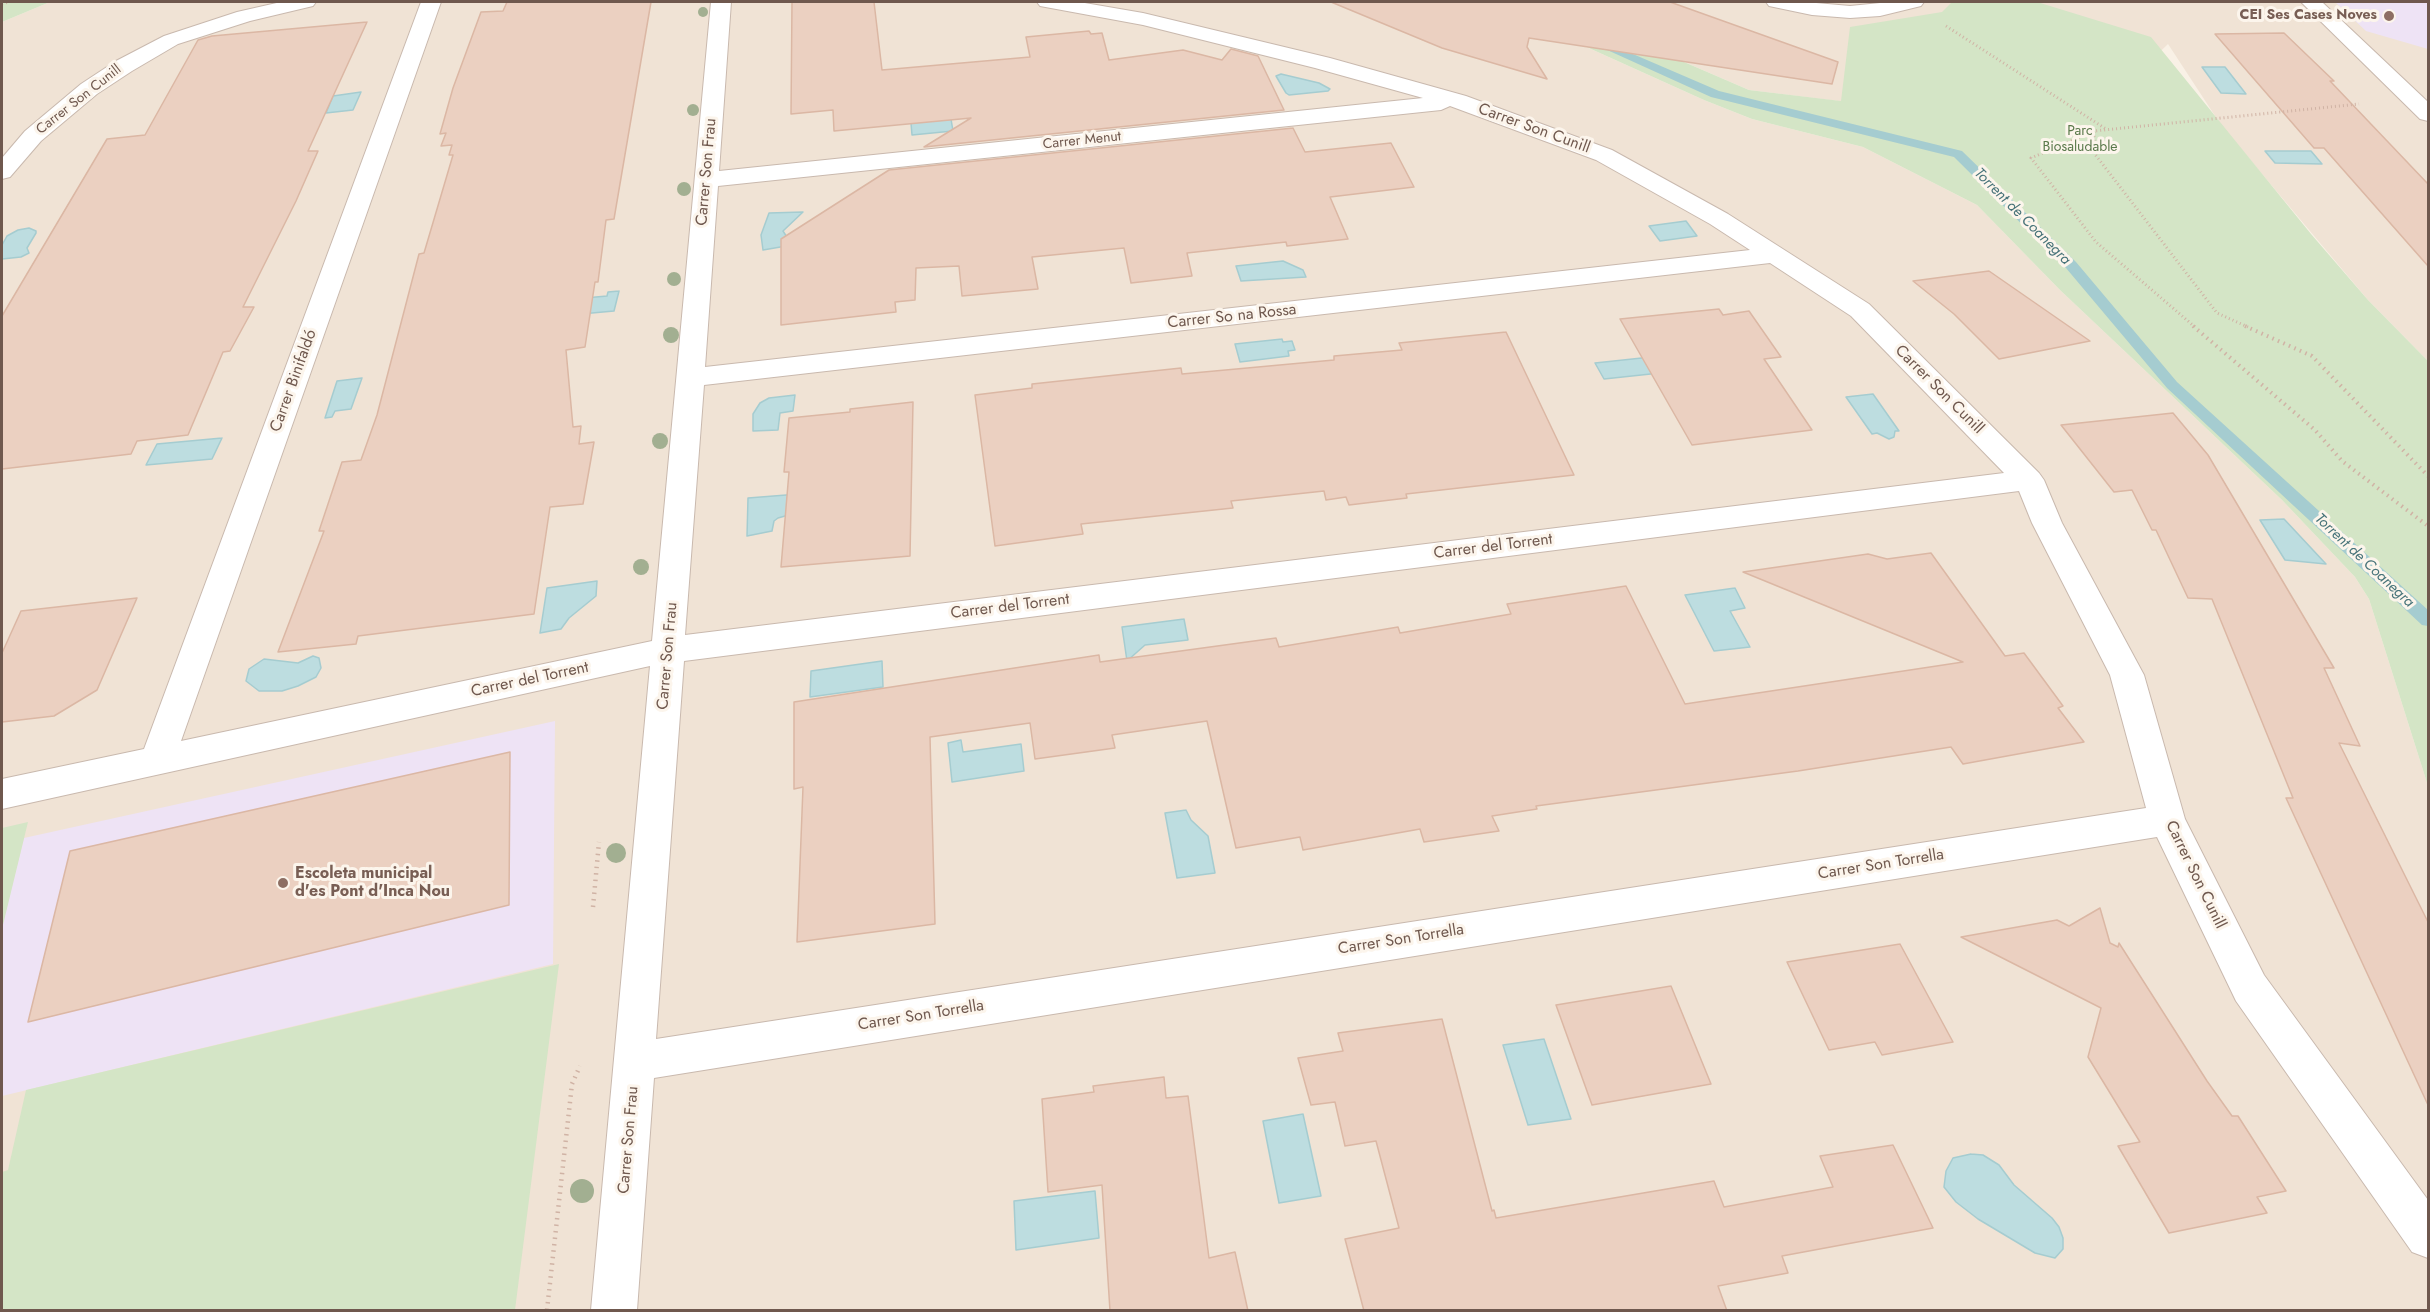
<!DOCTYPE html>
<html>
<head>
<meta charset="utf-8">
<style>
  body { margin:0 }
  #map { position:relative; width:2430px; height:1312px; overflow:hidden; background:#f9f1e6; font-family:Jost,sans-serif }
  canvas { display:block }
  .frame { position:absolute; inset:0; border:3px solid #6f584e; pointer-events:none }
</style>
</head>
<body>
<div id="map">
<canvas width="2430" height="1312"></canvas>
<div class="frame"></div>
</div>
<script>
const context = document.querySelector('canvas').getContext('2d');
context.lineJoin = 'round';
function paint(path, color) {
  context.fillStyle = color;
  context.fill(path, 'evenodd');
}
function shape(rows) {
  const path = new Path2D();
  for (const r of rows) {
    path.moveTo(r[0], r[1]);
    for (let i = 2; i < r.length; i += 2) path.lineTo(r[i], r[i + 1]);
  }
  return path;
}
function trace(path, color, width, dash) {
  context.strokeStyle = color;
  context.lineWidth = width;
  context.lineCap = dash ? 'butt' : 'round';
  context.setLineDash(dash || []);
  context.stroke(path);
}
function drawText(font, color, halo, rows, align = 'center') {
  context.font = font + ' Jost,sans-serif';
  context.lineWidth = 6;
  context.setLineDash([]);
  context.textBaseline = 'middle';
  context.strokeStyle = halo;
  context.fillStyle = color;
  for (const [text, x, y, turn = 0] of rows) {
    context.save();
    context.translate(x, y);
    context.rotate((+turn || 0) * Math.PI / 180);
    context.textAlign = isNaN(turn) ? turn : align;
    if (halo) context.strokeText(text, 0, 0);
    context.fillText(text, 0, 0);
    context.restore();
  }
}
const residential = shape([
  [50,2,1455,2,1509,12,1704,100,1752,119,1863,147,1977,205,2060,290,2282,500,2355,577,2369,599,2428,786,2428,1310,2,1310,2,22],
  [1545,2,2428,2,2428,361,2368,300,2262,174,2221,125,2168,44,2087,123,1920,111,1749,90]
]);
const education = shape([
  [2335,2,2428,2,2428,49,2366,31],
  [555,721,553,964,2,1096,2,927,24,838]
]);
const green = shape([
  [2,2,50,2,2,22],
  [1455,2,1545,2,1749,90,1841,101,1850,27,1942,12,1952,2,2037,2,2151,37,2311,234,2368,300,2428,361,2428,786,2369,599,2355,577,2282,500,2060,290,1977,205,1863,147,1752,119,1704,100,1509,12],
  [28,822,2,929,2,828],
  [559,964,515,1310,2,1310,2,1172,8,1170,26,1090]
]);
const water = shape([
  [2202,67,2225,67,2246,94,2221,93,2202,67],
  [1281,74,1319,83,1330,89,1328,91,1289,95,1286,93,1276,76,1281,74],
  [361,92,353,110,326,113,333,96,361,92],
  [951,119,953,131,912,135,911,123,951,119],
  [2265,151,2311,151,2322,164,2275,163,2265,151],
  [803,212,783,231,792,245,763,250,761,235,769,213,803,212],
  [1686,221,1697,236,1660,241,1649,226,1686,221],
  [29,228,36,231,36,233,27,248,29,253,21,257,2,259,2,245,7,236,18,230,29,228],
  [1283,261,1303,270,1306,277,1241,281,1236,266,1283,261],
  [619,291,614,311,570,315,574,299,607,296,608,292,619,291],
  [1282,339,1283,342,1292,341,1295,350,1288,351,1289,356,1240,362,1235,344,1282,339],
  [1651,357,1660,373,1604,379,1595,363,1651,357],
  [362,378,351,409,335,411,332,417,325,418,337,381,362,378],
  [1873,394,1899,431,1895,431,1894,437,1889,439,1877,433,1872,434,1846,397,1873,394],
  [795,395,793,411,780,413,778,430,753,431,753,414,760,403,769,398,795,395],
  [222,438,212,459,146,465,157,444,222,438],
  [799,494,799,512,778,518,774,521,772,531,747,536,748,498,799,494],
  [2284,519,2326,564,2285,560,2260,520,2284,519],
  [597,581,596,596,569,618,561,629,540,633,547,588,597,581],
  [1735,588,1745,608,1730,611,1750,647,1714,651,1685,595,1735,588],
  [1184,619,1188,640,1145,645,1127,661,1122,627,1184,619],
  [313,656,319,658,321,668,316,677,298,686,282,691,259,691,246,681,249,669,264,659,298,663,313,656],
  [882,661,883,687,810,697,811,671,882,661],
  [961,740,963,752,1021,744,1024,771,952,782,948,743,961,740],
  [1186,810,1191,820,1208,836,1215,873,1177,878,1165,813,1186,810],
  [1544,1039,1571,1119,1528,1125,1503,1045,1544,1039],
  [1303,1114,1321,1196,1279,1203,1263,1121,1303,1114],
  [1971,1154,1983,1155,1999,1165,2014,1185,2052,1218,2059,1227,2063,1238,2063,1249,2055,1258,2035,1253,1978,1219,1956,1202,1944,1187,1946,1171,1953,1158,1971,1154],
  [1095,1191,1099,1238,1016,1250,1014,1201,1095,1191]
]);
const stream = shape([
  [1598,39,1719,91,1962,151,2076,262,2177,382,2428,610,2428,626,2422,625,2167,388,2066,268,1954,157,1711,97,1594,44,1592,42,1598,39]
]);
const building = shape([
  [507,2,651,2,614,219,606,220,598,282,595,282,585,347,566,350,573,427,581,426,579,444,594,442,583,504,550,507,534,614,358,636,356,644,278,652,324,531,319,531,342,462,361,460,377,415,419,254,424,253,453,155,449,155,452,145,441,146,446,133,440,134,453,88,481,12,503,11,507,2],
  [792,2,874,2,882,70,1030,57,1026,37,1089,31,1091,34,1102,33,1109,60,1183,50,1222,60,1231,49,1258,56,1284,110,924,147,971,118,834,131,833,110,791,114,792,2],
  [1331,2,1670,2,1838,62,1832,84,1529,38,1527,47,1547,79,1442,48,1331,2],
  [367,22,308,151,318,151,296,201,243,307,254,307,230,351,223,352,188,435,137,441,131,454,2,469,2,316,107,139,145,135,198,40,212,36,367,22],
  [2284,33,2334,81,2330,81,2428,184,2428,266,2324,148,2314,148,2215,34,2284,33],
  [1293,128,1305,152,1391,143,1414,187,1330,197,1348,239,1287,246,1286,242,1187,253,1192,276,1131,283,1124,248,1032,257,1038,289,962,296,959,266,916,268,915,300,895,302,896,312,781,325,781,239,889,170,1293,128],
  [1989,271,2090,341,1999,359,1954,314,1913,281,1989,271],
  [1719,309,1723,315,1749,311,1781,357,1764,359,1812,430,1692,445,1620,319,1719,309],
  [1506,332,1574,475,1406,494,1407,498,1349,505,1346,497,1326,500,1324,491,1231,501,1233,508,1081,524,1083,534,995,546,975,395,1032,388,1032,384,1181,368,1182,374,1334,360,1334,356,1402,350,1399,343,1506,332],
  [913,402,910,556,781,567,789,472,784,472,789,418,850,412,850,409,913,402],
  [2173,413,2208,455,2334,668,2324,668,2360,746,2339,743,2428,922,2428,1105,2286,798,2293,798,2212,599,2188,598,2156,530,2152,530,2132,490,2114,492,2061,425,2173,413],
  [1931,553,2005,656,2024,653,2063,706,2058,708,2084,742,1963,764,1951,747,1798,771,1536,806,1537,809,1492,816,1499,831,1424,842,1420,829,1303,850,1300,837,1236,848,1207,721,1112,735,1115,748,1035,759,1030,723,930,737,935,924,797,942,803,787,794,789,794,702,1099,655,1100,662,1276,638,1279,647,1398,627,1400,633,1511,614,1507,604,1626,586,1685,704,1963,662,1743,572,1868,554,1887,559,1931,553],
  [137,598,97,690,54,716,2,722,2,653,21,611,137,598],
  [510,752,509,905,28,1022,70,851,510,752],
  [2100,908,2110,943,2118,947,2119,943,2207,1081,2232,1116,2238,1116,2286,1191,2257,1197,2267,1213,2169,1233,2118,1146,2140,1142,2088,1057,2101,1008,1961,937,2057,920,2069,926,2100,908],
  [1900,944,1953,1042,1882,1055,1875,1042,1829,1050,1787,962,1900,944],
  [1671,986,1711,1084,1592,1105,1556,1005,1671,986],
  [1442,1019,1492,1211,1494,1210,1496,1218,1714,1181,1724,1207,1833,1187,1820,1156,1893,1145,1933,1228,1782,1256,1788,1273,1718,1286,1727,1311,1364,1311,1345,1239,1399,1228,1376,1141,1345,1146,1335,1102,1311,1105,1298,1058,1343,1051,1338,1033,1442,1019],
  [1164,1077,1166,1098,1188,1096,1209,1258,1235,1252,1248,1311,1110,1311,1102,1185,1048,1192,1042,1099,1094,1092,1093,1086,1164,1077]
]);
const pathFar2 = shape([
  [2,4,8,2],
  [1946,26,2106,129],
  [2094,131,2031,158,2096,242,2195,327],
  [2248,327,2217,313,2094,153,2094,131,2359,104]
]);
const pathFar1 = shape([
  [2193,326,2315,430,2342,461,2428,526],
  [2245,326,2312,356,2428,476]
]);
const path = shape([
  [593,907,599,842],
  [547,1310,572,1084,580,1066]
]);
const street = shape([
  [281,2,316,2,313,6,250,21,178,44,132,71,97,94,41,141,10,177,2,179,2,158,25,131,81,84,116,61,164,36,237,12,281,2],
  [421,2,441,2,181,741,652,641,711,2,731,2,719,171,1423,98,1315,68,1143,25,1040,6,1037,2,1079,2,1143,13,1330,58,1466,96,1612,150,1728,214,1869,304,2039,473,2044,480,2062,523,2144,675,2185,819,2264,975,2428,1200,2428,1258,2412,1252,2236,1001,2157,837,654,1078,637,1310,591,1310,650,666,2,809,2,779,144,749,421,2],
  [1450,106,1596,160,1710,224,1750,250,705,367,718,186,1441,110,1450,106],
  [1770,263,1851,316,2004,473,685,635,704,385,1770,263],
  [2019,491,2032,523,2110,675,2146,808,656,1039,684,661,2019,491],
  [1766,2,1805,2,1850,6,1890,2,1924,2,1921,6,1880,16,1850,18,1812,15,1769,6,1766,2],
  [2301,2,2322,2,2428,102,2428,121,2420,119,2301,2]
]);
const trees = [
  [703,12,5],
  [693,110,6],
  [684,189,7],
  [674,279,7],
  [671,335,8],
  [660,441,8],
  [641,567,8],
  [616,853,10],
  [582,1191,12]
];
const markers = [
  [2389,16,6,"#8d6e63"],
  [283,883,6,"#8d6e63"]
];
const farEducationnames = [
  ["CEI Ses Cases Noves",2377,16]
];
const farStreetnames = [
  ["Carrer Son Cunill",79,100,-38],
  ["Carrer Menut",1082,141,-6]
];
const farParknames = [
  ["Parc",2080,132],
  ["Biosaludable",2080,148]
];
const farWaternames = [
  ["Torrent de Coanegra",2022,217,45],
  ["Torrent de Coanegra",2364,561,43]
];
const streetNames = [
  ["Carrer Son Cunill",1534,129,20],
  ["Carrer Son Frau",707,172,-85],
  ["Carrer So na Rossa",1232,317,-6],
  ["Carrer Binifaldó",294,381,-70],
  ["Carrer Son Cunill",1939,390,45],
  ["Carrer del Torrent",1493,547,-7],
  ["Carrer del Torrent",1010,607,-7],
  ["Carrer Son Frau",668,656,-85],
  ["Carrer del Torrent",530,680,-12],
  ["Carrer Son Torrella",1881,865,-9],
  ["Carrer Son Cunill",2195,875,64],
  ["Carrer Son Torrella",1401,940,-9],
  ["Carrer Son Torrella",921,1016,-9],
  ["Carrer Son Frau",629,1140,-85]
];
const educationNames = [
  ["Escoleta municipal",295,874],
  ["d'es Pont d'Inca Nou",295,892]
];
paint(residential, '#f0e3d5');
paint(education, '#eee3f5');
paint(green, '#d4e5c6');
paint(water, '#bddde0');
trace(water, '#a5ccd0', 1.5);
paint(stream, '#a5ccd0');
paint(building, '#ebd0c1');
trace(building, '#dbb7a4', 1.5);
trace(street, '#c9b9ae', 2);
trace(pathFar2, '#d0b3a5', 3, [1, 3]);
trace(pathFar1, '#d0b3a5', 4, [1.5, 4.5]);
trace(path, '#d0b3a5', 4.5, [1.5, 5]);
paint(street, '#fff');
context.fillStyle = '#a2af91';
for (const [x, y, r] of trees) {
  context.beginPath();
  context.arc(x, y, r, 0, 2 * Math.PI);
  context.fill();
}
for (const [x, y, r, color] of markers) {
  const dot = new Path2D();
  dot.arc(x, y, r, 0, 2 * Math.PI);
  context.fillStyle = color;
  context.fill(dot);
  trace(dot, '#fcf5ec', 2);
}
drawText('bold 14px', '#785e54', '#fcf5ec', farEducationnames, 'right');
drawText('14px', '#6f584e', '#fcf5ec', farStreetnames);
drawText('14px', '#5a794b', '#fcf5ec', farParknames);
drawText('italic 15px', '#477379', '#fcf5ec', farWaternames);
drawText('16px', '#6f584e', '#fcf5ec', streetNames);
drawText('bold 16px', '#785e54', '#fcf5ec', educationNames, 'left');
</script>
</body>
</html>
